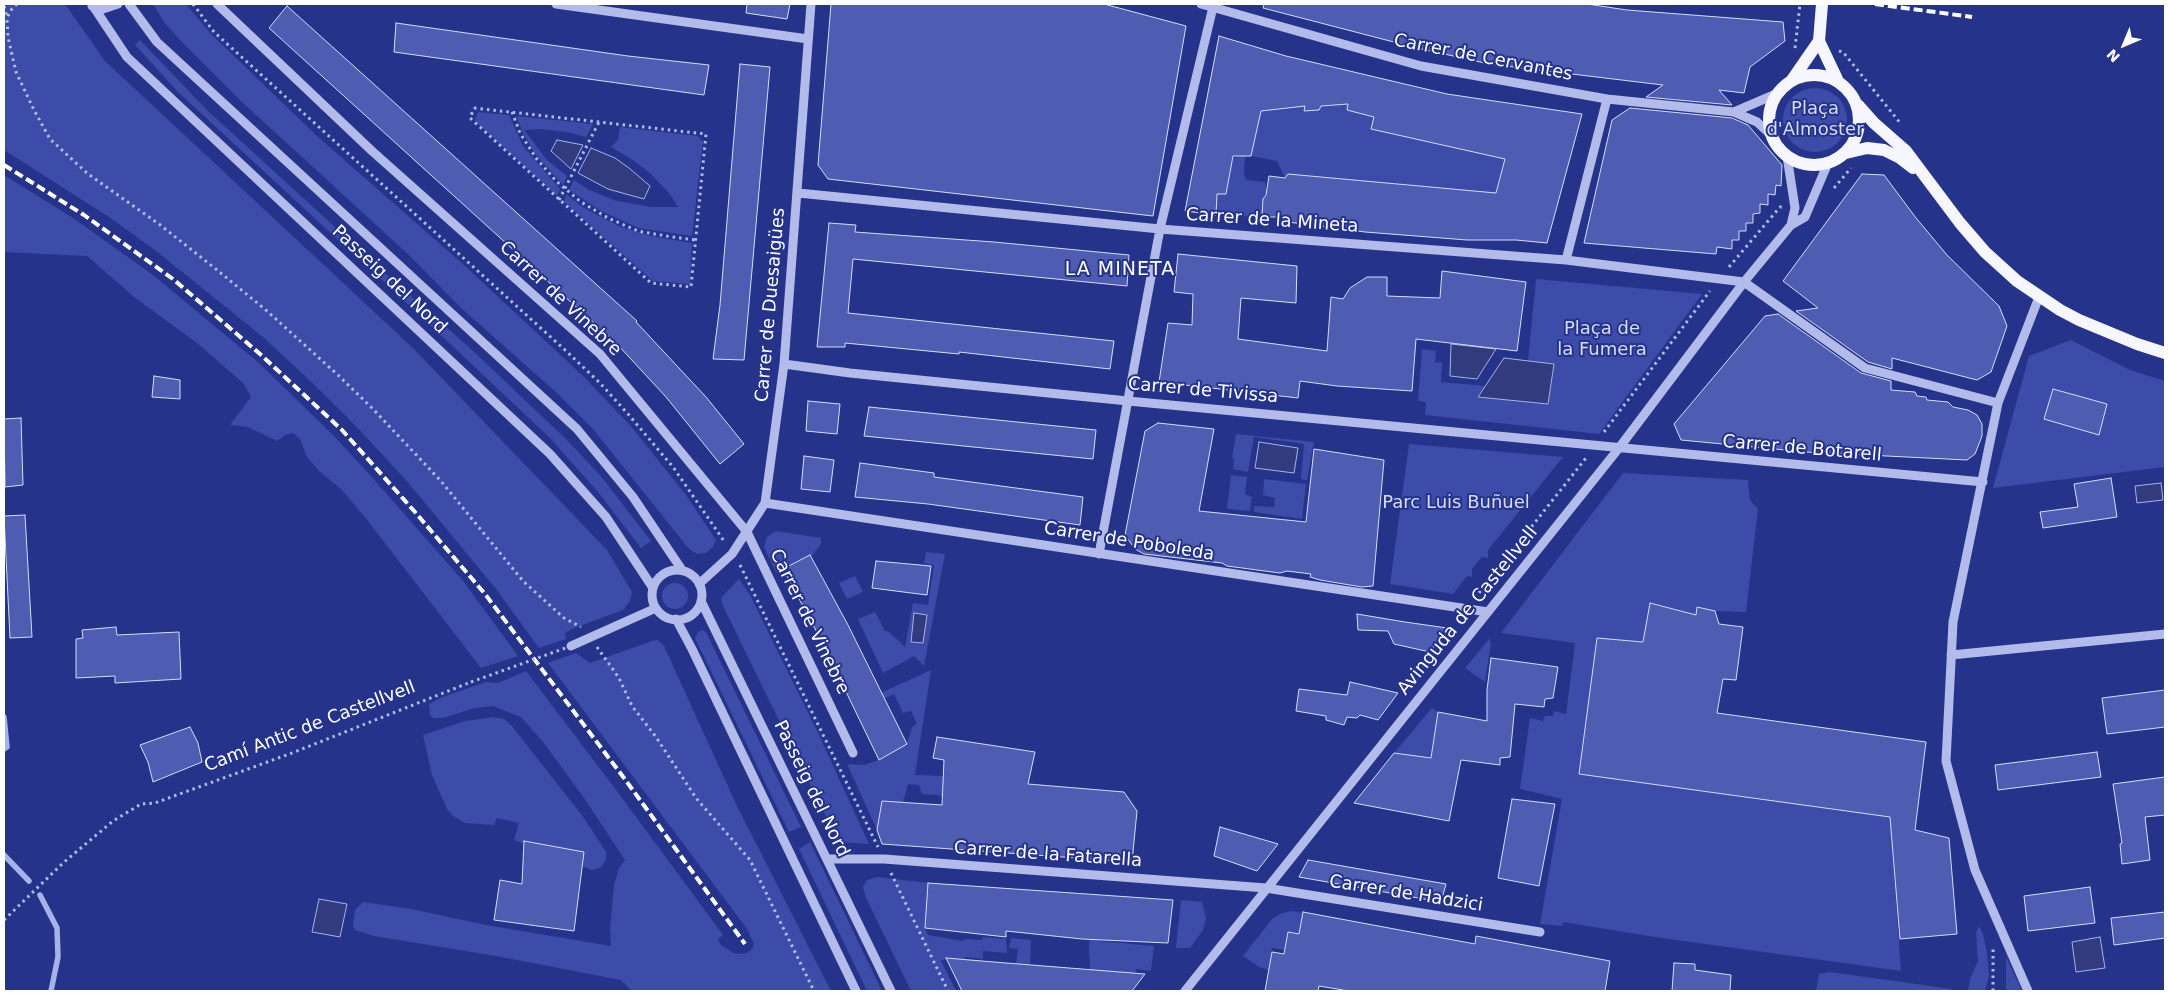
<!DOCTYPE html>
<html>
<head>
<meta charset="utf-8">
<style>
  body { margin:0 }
  #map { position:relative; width:2169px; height:995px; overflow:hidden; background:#25338a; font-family:"DejaVu Sans",sans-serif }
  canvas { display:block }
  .frame { position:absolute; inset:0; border:5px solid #fff; pointer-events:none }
  .north { position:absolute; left:2099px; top:20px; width:50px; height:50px; -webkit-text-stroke:4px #25338a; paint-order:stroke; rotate:225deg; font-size:14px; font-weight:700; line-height:20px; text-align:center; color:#fff }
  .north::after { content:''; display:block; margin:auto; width:18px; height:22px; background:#fff; clip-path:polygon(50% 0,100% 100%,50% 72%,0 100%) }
</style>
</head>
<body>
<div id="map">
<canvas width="2169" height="995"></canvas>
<div class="frame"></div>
<div class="north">N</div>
</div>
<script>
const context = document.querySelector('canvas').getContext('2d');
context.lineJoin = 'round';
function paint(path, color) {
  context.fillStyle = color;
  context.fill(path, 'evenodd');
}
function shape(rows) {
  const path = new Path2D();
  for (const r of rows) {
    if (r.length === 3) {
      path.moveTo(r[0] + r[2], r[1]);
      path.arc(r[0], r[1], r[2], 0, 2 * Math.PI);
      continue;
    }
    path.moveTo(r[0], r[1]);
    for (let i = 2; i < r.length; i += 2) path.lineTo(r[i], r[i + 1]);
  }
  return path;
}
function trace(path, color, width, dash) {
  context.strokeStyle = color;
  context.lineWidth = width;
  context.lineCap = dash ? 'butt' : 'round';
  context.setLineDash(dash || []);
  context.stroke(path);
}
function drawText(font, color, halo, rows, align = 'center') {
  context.font = font + ' "DejaVu Sans",sans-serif';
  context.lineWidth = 4;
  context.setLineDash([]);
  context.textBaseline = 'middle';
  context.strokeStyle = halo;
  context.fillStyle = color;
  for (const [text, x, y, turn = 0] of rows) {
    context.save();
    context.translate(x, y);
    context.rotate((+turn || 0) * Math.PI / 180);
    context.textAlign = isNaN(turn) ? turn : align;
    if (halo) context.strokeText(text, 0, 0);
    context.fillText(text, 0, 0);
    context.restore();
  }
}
const green = shape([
  [4,4,65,4,105,61,414,349,607,550,632,592,630,601,623,610,574,628,565,633,566,639,539,648,496,589,406,480,348,418,305,376,263,337,156,251,112,219,4,150],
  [153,4,186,4,210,33,317,136,464,265,582,375,630,425,686,495,716,540,713,547,706,553,697,554,689,549,592,428,557,393,460,307,409,255,243,103,180,40,164,22],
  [140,40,207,110,349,240,356,248,356,251,354,252,349,250,179,93,135,45],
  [1815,120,32],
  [1292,103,1305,106,1304,111,1321,106,1348,103,1347,110,1374,117,1371,129,1505,159,1496,193,1288,174,1285,178,1277,161,1251,156,1259,120,1259,111,1287,108],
  [478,112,509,115,523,146,560,189,557,196,475,121],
  [516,116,593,124,586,137,567,132,539,129,524,130,547,160,567,176,563,185,536,155,523,133],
  [620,127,698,136,703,142,692,236,639,228,601,211,569,190,574,180,589,190,617,201,652,207,678,207,669,193,652,175,633,160,611,147,618,140],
  [1245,156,1244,172,1246,180,1265,182,1267,191,1263,199,1262,217,1216,215,1217,194,1226,193,1233,158],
  [4,175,73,218,153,275,259,363,334,436,370,475,464,582,518,656,481,668,368,521,342,490,319,471,307,457,300,439,293,433,285,435,277,441,248,427,230,425,251,397,243,383,197,343,134,297,87,256,4,252],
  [566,194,584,208,621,227,651,236,692,243,690,284,653,281,564,202],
  [385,273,472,350,566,439,600,475,651,541,641,548,598,492,549,437,380,278],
  [1536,279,1702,294,1599,434,1425,415,1426,402,1418,401,1422,349,1436,351,1435,363,1442,362,1441,382,1485,386,1477,397,1548,404,1554,364,1528,361],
  [2071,340,2130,370,2165,381,2165,467,1993,488,2029,356],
  [1236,434,1314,442,1307,480,1301,479,1304,444,1254,437,1248,472,1233,469,1234,459,1232,458],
  [1409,444,1563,457,1488,550,1488,558,1482,557,1472,569,1472,577,1467,576,1453,594,1390,584],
  [1623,473,1748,480,1750,500,1758,509,1746,612,1715,611,1697,607,1694,646,1681,647,1686,612,1651,603,1643,642,1597,638,1579,774,1890,817,1901,971,1655,937,1563,922,1562,926,1540,924,1562,799,1520,789,1530,718,1543,721,1545,716,1553,716,1554,711,1566,714,1575,643,1501,633],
  [1231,475,1247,477,1245,494,1252,497,1250,511,1227,509],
  [1264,479,1306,484,1302,519,1254,512,1254,506,1274,507,1275,498,1263,495],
  [776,531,821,538,821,544,811,557,810,555,776,572,764,547,767,537],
  [926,552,945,554,924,666,914,656,883,673,858,619,875,612,885,631,889,632,905,647,913,603,928,605,934,565,924,563],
  [855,576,863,592,847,599,839,583],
  [739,579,750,595,819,735,869,844,842,842,830,825,723,606,721,598],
  [675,596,13],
  [702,630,706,632,801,827,789,832,695,638,698,632],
  [1489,639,1491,643,1485,682,1465,668],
  [658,640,664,646,737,806,831,991,632,991,621,980,496,956,374,936,355,930,353,926,355,910,363,902,411,909,486,925,611,946,610,929,614,885,619,868,625,860,584,798,543,742,521,717,493,706,475,708,443,718,433,718,430,715,429,704,440,698,486,682,498,683,526,671,620,795,723,935,718,939,721,945,734,953,740,954,747,953,752,949,754,944,747,929,548,663,576,653,590,663,652,641],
  [931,670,915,775,943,776,943,798,938,795,922,794,919,785,908,784,903,802,882,801,877,830,847,764,864,765,879,760,907,744,912,727,917,724,911,711,903,713,894,694,884,699,881,693],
  [1432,708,1438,712,1439,760,1394,753],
  [494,717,504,719,512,726,584,818,606,852,606,860,600,868,592,870,514,840,519,823,497,818,494,825,465,823,453,816,447,809,432,775,423,735,465,721],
  [810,842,882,991,867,991,799,849],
  [877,877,928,883,925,928,928,935,963,941,965,939,982,940,983,937,1006,939,1007,953,983,951,983,959,965,957,964,960,946,959,941,961,956,991,911,991,866,898,863,887,867,880],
  [1098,895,1095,938,1100,941,1154,946,1151,971,1136,969,1135,973,1090,970,1089,944,1093,896],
  [1181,900,1202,902,1206,918,1203,930,1190,948,1176,948],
  [1290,911,1303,913,1299,934,1288,933,1285,950,1272,948,1269,970,1259,967,1243,956,1272,919,1280,914],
  [1979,926,1983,934,1987,953,1989,976,1985,991,1968,991,1970,979,1978,961,1976,933],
  [1011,938,1031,940,1030,965,1016,964,1018,949,1009,948],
  [2006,957,2022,991,2006,991],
  [1830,972,1952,989,1951,991,1816,991,1819,974]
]);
const water = shape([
  [557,140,583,145,571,169,551,151,557,140],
  [591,148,615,158,629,168,650,186,644,199,608,189,578,173,591,148],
  [1451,344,1496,349,1477,379,1450,376,1451,344],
  [1504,358,1554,364,1548,404,1478,397,1504,358],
  [1259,442,1298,448,1294,473,1255,468,1259,442],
  [2161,483,2163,500,2137,503,2135,486,2161,483],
  [914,613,927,615,923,643,911,642,914,613],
  [319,899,347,904,340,937,312,932,319,899],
  [2100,937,2105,968,2076,972,2072,942,2100,937]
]);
const stream = shape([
  [4,717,7,747,4,749],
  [4,855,29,881],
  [40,895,57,928,58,957,51,991]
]);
const building = shape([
  [747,4,790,4,787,19,746,13,747,4],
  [831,4,1104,4,1186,26,1153,216,828,179,818,165,831,4],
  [1264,4,1587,4,1627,10,1783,22,1785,41,1750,67,1744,93,1719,90,1732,105,1646,97,1663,85,1489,64,1413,47,1263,8,1264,4],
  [287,6,637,321,636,322,706,397,744,444,720,464,666,397,617,344,269,28,287,6],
  [396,23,628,56,709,65,704,95,394,52,396,23],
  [1219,36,1286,56,1447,94,1582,114,1547,243,1516,240,1467,240,1365,232,1280,221,1280,217,1262,217,1263,199,1266,195,1269,176,1285,178,1288,174,1496,193,1505,159,1371,129,1374,117,1347,110,1348,104,1321,106,1319,110,1304,111,1305,106,1261,111,1251,156,1233,156,1226,194,1217,194,1216,215,1185,211,1219,36],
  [740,64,770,67,744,360,713,359,720,305,740,64],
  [1630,108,1732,118,1748,125,1782,165,1781,186,1776,185,1775,195,1768,194,1768,205,1760,204,1760,213,1753,214,1753,223,1746,223,1746,231,1739,231,1739,240,1732,240,1732,249,1717,247,1716,254,1584,243,1612,120,1630,108],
  [1862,174,1884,175,1916,218,1947,255,1999,306,2007,326,1991,372,1977,380,1892,358,1892,369,1868,362,1796,311,1818,308,1783,281,1862,174],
  [829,223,856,225,855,232,994,242,1129,255,1127,286,853,259,848,313,1114,341,1110,369,959,352,959,354,845,343,845,347,817,347,829,223],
  [1178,254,1297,266,1296,303,1241,298,1238,339,1327,351,1331,297,1343,299,1350,288,1367,277,1387,277,1387,296,1440,298,1442,271,1526,282,1517,351,1416,339,1412,391,1337,386,1300,381,1298,398,1159,382,1168,323,1192,325,1193,294,1174,292,1178,254],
  [1778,314,1861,373,1891,381,1891,390,1915,392,1917,396,1926,397,1927,400,1948,402,1953,407,1968,410,1977,415,1982,424,1982,436,1975,454,1967,460,1947,459,1806,452,1681,440,1674,424,1765,316,1778,314],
  [154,376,180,380,180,399,152,397,154,376],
  [2053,389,2107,404,2099,435,2044,419,2053,389],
  [808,401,840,404,837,434,806,431,808,401],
  [869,407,1096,430,1093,459,864,436,869,407],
  [21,418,23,485,5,487,4,419,21,418],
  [1158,423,1214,429,1199,511,1306,522,1314,449,1384,460,1373,586,1362,587,1320,580,1310,577,1311,574,1287,571,1280,573,1227,566,1222,563,1144,554,1135,549,1125,535,1145,431,1158,423],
  [804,456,834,460,830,492,801,489,804,456],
  [860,463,934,473,934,477,1083,497,1080,525,928,504,855,497,860,463],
  [2111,478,2117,517,2043,528,2040,512,2078,507,2074,484,2111,478],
  [25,515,32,637,10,638,4,516,25,515],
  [810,555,848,625,907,744,879,760,820,638,783,569,810,555],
  [876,561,931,566,927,595,872,588,876,561],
  [1650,603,1696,615,1697,607,1715,611,1719,624,1743,627,1736,680,1723,679,1717,713,1926,742,1915,830,1949,838,1957,934,1900,939,1890,817,1579,774,1597,638,1643,642,1650,603],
  [1357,614,1405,622,1447,628,1430,652,1394,644,1388,631,1358,630,1357,614],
  [116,627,117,635,179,632,181,679,115,683,115,676,76,678,76,639,83,638,82,630,116,627],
  [1491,658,1558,667,1553,698,1545,699,1544,707,1515,704,1510,757,1500,758,1500,765,1461,760,1449,821,1354,803,1394,753,1431,758,1438,712,1487,721,1487,690,1491,658],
  [1350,682,1398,693,1378,720,1360,715,1357,718,1347,717,1344,725,1326,720,1326,716,1296,711,1299,689,1347,695,1350,682],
  [2165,690,2165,727,2107,734,2102,698,2165,690],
  [190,727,198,743,202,762,153,782,148,762,140,745,190,727],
  [937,737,1035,752,1028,784,1124,792,1137,811,1132,862,882,844,877,830,882,801,942,805,944,760,933,758,937,737],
  [2097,752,2101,777,1998,790,1995,765,2097,752],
  [2165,777,2165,815,2145,817,2150,860,2122,864,2120,844,2122,843,2113,784,2165,777],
  [1512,799,1555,804,1539,886,1498,878,1512,799],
  [1220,827,1278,844,1257,871,1214,856,1220,827],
  [524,841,584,852,574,931,494,920,500,880,522,884,524,841],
  [1308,860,1446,884,1441,902,1299,877,1308,860],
  [928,883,1173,900,1168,943,1082,939,1006,931,1006,937,925,928,928,883],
  [2090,887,2095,923,2028,931,2024,896,2090,887],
  [1303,912,1475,944,1476,936,1610,961,1605,991,1349,991,1319,986,1318,991,1265,991,1272,952,1284,954,1288,932,1299,934,1303,912],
  [2165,912,2165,938,2114,945,2111,918,2165,912],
  [946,958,1006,963,1145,974,1132,991,962,991,946,958],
  [1674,963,1695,964,1695,970,1731,975,1730,991,1672,991,1674,963]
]);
const path = shape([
  [17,4,10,11,7,19,8,37,16,72,34,110,50,139,88,174,159,224,217,270,267,311,339,376,373,409,440,480,523,581,564,618,581,627],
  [193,4,214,32,565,350,600,383,628,414,673,467,724,541],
  [4,6,7,17],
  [1795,48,1800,4],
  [1839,51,1843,52,1901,124],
  [474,108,706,134,691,287,651,283,470,118,474,108],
  [512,112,520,133,536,158,556,181,581,202,608,218,638,231,666,236,695,240],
  [1834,188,1851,168],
  [559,200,599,122],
  [1729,267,1780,207,1783,207],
  [1604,432,1710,291],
  [740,565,878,847],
  [1475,598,1586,458],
  [597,647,619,678,632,706,656,737,696,798,750,860,814,991],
  [891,873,948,991],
  [4,920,63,863,113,821,141,804,155,803,292,753,471,682],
  [1993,991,1993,949]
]);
const minor = shape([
  [129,4,157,42,577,429,633,497,682,570],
  [217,4,372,151,600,354,747,532,853,753],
  [556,4,808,39],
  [1201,4,1421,66,1607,99,1734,112,1757,122,1771,135],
  [92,6,103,9,118,4],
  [93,6,127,57,550,454,606,517,653,588],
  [1734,112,1776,94],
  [1787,156,1795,208,1791,225],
  [798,193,1160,229,1566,260,1744,282],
  [1566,260,1607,99],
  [1744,282,1865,368,1998,403],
  [784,364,850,373,1128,401,1983,482],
  [765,503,1488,612],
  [1099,554,1160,229,1213,7],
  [677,595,25],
  [699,584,732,554,765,503,784,364,811,4],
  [701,601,891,991],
  [676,619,692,649,856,991],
  [571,646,656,608],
  [1951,655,2165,634],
  [827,859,884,859,1266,888,1540,932],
  [1185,991,1619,448,1744,282,1791,225,1805,217,1828,163],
  [2028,991,1975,870,1946,761,1953,622,1998,403,2039,297]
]);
const major = shape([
  [1822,4,1819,41,1837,79],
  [1814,120,45],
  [1792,80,1819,41],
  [1858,105,1874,123,1906,151,1960,223,1985,252,2017,281,2060,310,2079,320,2137,344,2165,353],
  [1846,153,1867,148,1884,150,1900,158,1913,168]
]);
const rail = shape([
  [1875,4,1972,17],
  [4,165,84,215,173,279,260,354,342,430,415,512,485,594,624,778,745,944]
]);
const pathBridge = shape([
  [471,682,571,646]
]);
const streetNames = [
  ["Carrer de Cervantes",1483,58,11],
  ["Carrer de la Mineta",1272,221,4],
  ["Passeig del Nord",389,280,43],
  ["Carrer de Vinebre",560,299,43],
  ["Carrer de Duesaigües",771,305,-85],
  ["Carrer de Tivissa",1203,391,5],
  ["Carrer de Botarell",1802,449,5],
  ["Carrer de Poboleda",1129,542,9],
  ["Avinguda de Castellvell",1468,611,-51],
  ["Carrer de Vinebre",809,622,64],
  ["Camí Antic de Castellvell",310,727,-21],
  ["Passeig del Nord",811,789,64],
  ["Carrer de la Fatarella",1048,855,4],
  ["Carrer de Hadzici",1406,894,9]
];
const parkNames = [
  ["Plaça",1815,109],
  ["d'Almoster",1815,130],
  ["Plaça de",1602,329],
  ["la Fumera",1602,350],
  ["Parc Luis Buñuel",1456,503]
];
const neighbourhoodNames = [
  ["LA MINETA",1120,270]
];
paint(green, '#3d4ca8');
paint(water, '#313b7d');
trace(water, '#a7b2ea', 1);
trace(stream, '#a7b2ea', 5.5);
paint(building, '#4e5cb1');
trace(building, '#d7dcf7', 1);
trace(path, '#b2bbea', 3, [2.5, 4]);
trace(minor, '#b2bbea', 9);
trace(major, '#f6f6fe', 12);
trace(rail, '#fff', 4, [9, 4]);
trace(pathBridge, '#b2bbea', 3, [2.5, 4]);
drawText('18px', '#fff', '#25338a', streetNames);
drawText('18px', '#d7dcf7', '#25338a', parkNames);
context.letterSpacing = '1px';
drawText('19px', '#fff', '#25338a', neighbourhoodNames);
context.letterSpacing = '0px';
</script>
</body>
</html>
